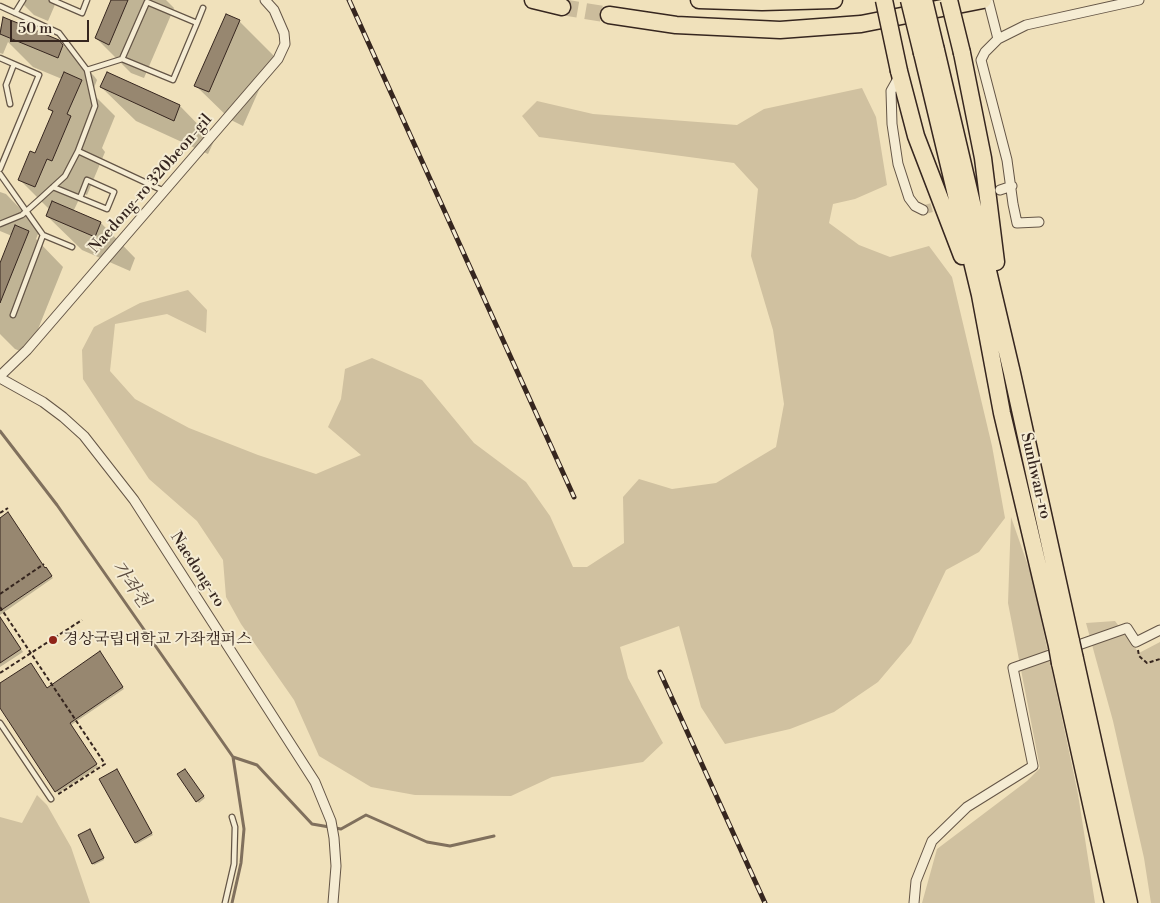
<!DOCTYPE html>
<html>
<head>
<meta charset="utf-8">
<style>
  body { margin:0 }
  #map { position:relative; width:1160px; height:903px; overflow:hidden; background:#f0e1bb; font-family:"Libre Bodoni",serif }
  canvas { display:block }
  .scale { position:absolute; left:10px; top:20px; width:79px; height:22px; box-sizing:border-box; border:2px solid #36261f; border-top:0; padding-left:6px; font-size:15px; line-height:18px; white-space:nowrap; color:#36261f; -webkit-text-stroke:4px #f5ecd3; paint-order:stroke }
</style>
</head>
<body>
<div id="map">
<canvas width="1160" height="903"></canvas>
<div class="scale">50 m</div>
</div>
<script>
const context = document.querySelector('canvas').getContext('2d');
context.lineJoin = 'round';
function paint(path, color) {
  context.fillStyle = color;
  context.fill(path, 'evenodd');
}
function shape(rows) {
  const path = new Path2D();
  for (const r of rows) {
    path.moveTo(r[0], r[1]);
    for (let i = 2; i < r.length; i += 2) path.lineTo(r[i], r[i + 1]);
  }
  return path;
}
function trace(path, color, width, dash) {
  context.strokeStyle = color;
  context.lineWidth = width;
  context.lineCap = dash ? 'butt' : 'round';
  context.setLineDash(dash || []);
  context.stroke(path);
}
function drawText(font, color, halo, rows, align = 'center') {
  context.font = font + ' "Libre Bodoni","Noto Serif KR",serif';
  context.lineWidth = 4;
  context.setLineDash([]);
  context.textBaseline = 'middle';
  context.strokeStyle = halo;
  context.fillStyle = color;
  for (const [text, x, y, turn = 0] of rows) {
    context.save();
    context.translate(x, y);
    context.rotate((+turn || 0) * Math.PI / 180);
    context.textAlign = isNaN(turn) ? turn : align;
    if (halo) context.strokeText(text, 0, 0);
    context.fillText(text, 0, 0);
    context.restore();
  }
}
const green = shape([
  [862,88,876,117,887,185,855,199,833,204,829,223,859,245,890,257,929,246,952,277,992,446,1005,518,979,552,946,570,911,643,878,682,834,712,790,729,725,744,701,707,679,626,620,647,628,678,663,743,643,762,552,777,511,796,415,795,371,787,319,756,294,700,241,624,226,597,223,560,197,521,149,479,83,379,82,350,94,327,140,303,188,290,207,310,206,333,167,314,115,324,110,371,135,399,189,428,258,455,316,474,361,455,328,427,341,399,345,369,372,358,422,380,474,443,526,482,550,516,573,567,587,567,624,543,623,497,639,479,672,489,716,483,776,447,784,404,773,330,751,256,758,189,734,163,539,137,522,116,537,101,593,114,737,125,764,109],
  [1011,517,1032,577,1078,794,1095,903,922,903,937,849,1027,781,1040,768,1008,603],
  [1115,621,1139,653,1160,642,1160,903,1151,903,1144,858,1113,721,1086,623],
  [37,795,47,805,71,847,90,903,0,903,0,817,22,823]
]);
const shadow = shape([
  [19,0,57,0,48,21,34,15],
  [113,0,166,0,174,8,144,78,131,73,96,38],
  [4,19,59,41,94,76,97,80,92,93,115,116,102,148,105,152,87,195,82,193,73,212,101,223,135,258,130,271,82,250,47,216,50,210,19,179,35,155,53,113,49,109,62,79,33,67,8,42,3,54,0,53,0,28],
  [239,21,274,56,243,126,231,120,196,86],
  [107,73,180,106,214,141,208,154,136,121,101,87],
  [0,192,6,194,40,229,36,239,63,267,28,354,15,349,0,334,0,266,12,236,0,231],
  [0,519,53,578,0,615],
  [0,618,23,652,0,667],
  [101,655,124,689,71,725,98,767,58,793,0,706,0,684,47,689],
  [118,772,153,835,137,844,136,842],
  [187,772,205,798,199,803,197,801],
  [91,832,104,860,94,865,93,863]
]);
const stream = shape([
  [0,431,57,505,233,757,244,829,241,863,232,903],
  [233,757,257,765,312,824,341,829,366,815,427,842,450,846,494,836]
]);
const building = shape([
  [111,0,128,0,109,45,95,38,111,0],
  [226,14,240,20,209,92,194,86,226,14],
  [3,17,59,40,63,45,58,58,0,34,3,17],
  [64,72,82,80,67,114,71,116,52,161,47,159,35,187,18,180,30,151,35,153,53,111,48,109,64,72],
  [107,72,180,105,174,121,100,87,107,72],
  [52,201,101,222,95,237,46,216,52,201],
  [15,225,29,231,0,303,0,263,15,225],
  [8,512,45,568,46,567,52,576,0,611,0,518,8,512],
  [0,617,21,649,0,663,0,617],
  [100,651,123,687,70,723,97,764,55,792,0,708,0,683,31,663,47,688,100,651],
  [117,769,152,833,135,843,99,779,117,769],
  [185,769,204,796,196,802,177,774,185,769],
  [90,829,104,858,92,864,78,835,90,829]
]);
const streetTunnel = shape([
  [923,210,945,204]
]);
const highwayTunnel = shape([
  [562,7,609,15]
]);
const path = shape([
  [0,513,8,508],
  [0,594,44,564],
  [0,607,105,764,57,795],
  [1138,650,1139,656,1147,663,1160,659],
  [0,673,82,620]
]);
const lane = shape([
  [52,0,82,13,87,0],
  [0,6,59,33,87,70,95,106,78,151,164,191],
  [15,13,23,0],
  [197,23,147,2,122,59,173,80,197,23,203,8],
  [0,58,39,75,0,169],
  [87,70,122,59],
  [10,104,6,85,14,64],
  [0,174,43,235],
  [53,187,107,209,114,192,87,180,80,198],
  [0,224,22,215,41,198,65,176,78,151],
  [13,315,43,235,72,247],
  [0,723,51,799],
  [225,903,234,864,235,827,232,817]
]);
const street = shape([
  [988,0,998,39,985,52,981,60,1007,160,1013,204,1017,223,1039,222],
  [998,39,1026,25,1139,0],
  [900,75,891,91,892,124,898,164,909,198,915,206,923,210],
  [1000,190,1012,186],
  [0,376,27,350,278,59,285,44,284,33,274,10,265,0],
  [0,378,43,402,63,417,84,436,134,500,315,782,331,821,334,838,336,866,333,903],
  [914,903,916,881,932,841,967,807,1033,766,1013,668,1127,628,1136,642,1160,630]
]);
const highway = shape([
  [533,0,562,7],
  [699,0,762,2,834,0],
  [609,15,676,25,780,30,861,24,983,0],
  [936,50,1012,373,1071,641],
  [922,53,980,295,1002,413,1057,646],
  [962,53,983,158,996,262],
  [899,71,916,136,962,256],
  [1075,659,1129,903],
  [1060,663,1113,903]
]);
const rail = shape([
  [349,0,574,497],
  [660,672,765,903]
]);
const highwayBridge = shape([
  [884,0,899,71],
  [909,0,922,53],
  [924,0,936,50],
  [949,0,962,53],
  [1071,641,1075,659],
  [1057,646,1060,663]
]);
const markers = [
  [53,640,5,"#8f2418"]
];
const streetNames = [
  ["Naedong-ro 320beon-gil",151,184,-49],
  ["Sunhwan-ro",1035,476,77],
  ["Naedong-ro",197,570,57]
];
const poiNames = [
  ["경상국립대학교 가좌캠퍼스",63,640]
];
const waterNames = [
  ["가좌천",130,585,55]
];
paint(green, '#d0c1a0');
paint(shadow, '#0003');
trace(stream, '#80705d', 3);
paint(building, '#978770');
trace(building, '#36261f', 1);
trace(streetTunnel, '#cbbc9c', 9, [9, 4.5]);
trace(highwayTunnel, '#cbbc9c', 16, [16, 8]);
trace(lane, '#645546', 7);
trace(street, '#645546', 11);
trace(highway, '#36261f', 19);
trace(path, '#36261f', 2, [4, 2.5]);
trace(lane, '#f5ecd3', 4.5);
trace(street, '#f5ecd3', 9);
trace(highway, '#f0e1bb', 16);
trace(rail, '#36261f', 5);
trace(rail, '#f5ecd3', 3, [9]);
trace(highwayBridge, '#36261f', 19, []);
trace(highwayBridge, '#f0e1bb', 16);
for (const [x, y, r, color] of markers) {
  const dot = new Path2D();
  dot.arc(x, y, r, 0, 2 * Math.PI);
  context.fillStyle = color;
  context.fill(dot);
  trace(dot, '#f5ecd3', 2);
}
drawText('16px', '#36261f', '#f5ecd3', streetNames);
drawText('16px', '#36261f', '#f5ecd3', poiNames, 'left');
drawText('italic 18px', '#5b4b3e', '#f5ecd3', waterNames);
</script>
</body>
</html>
